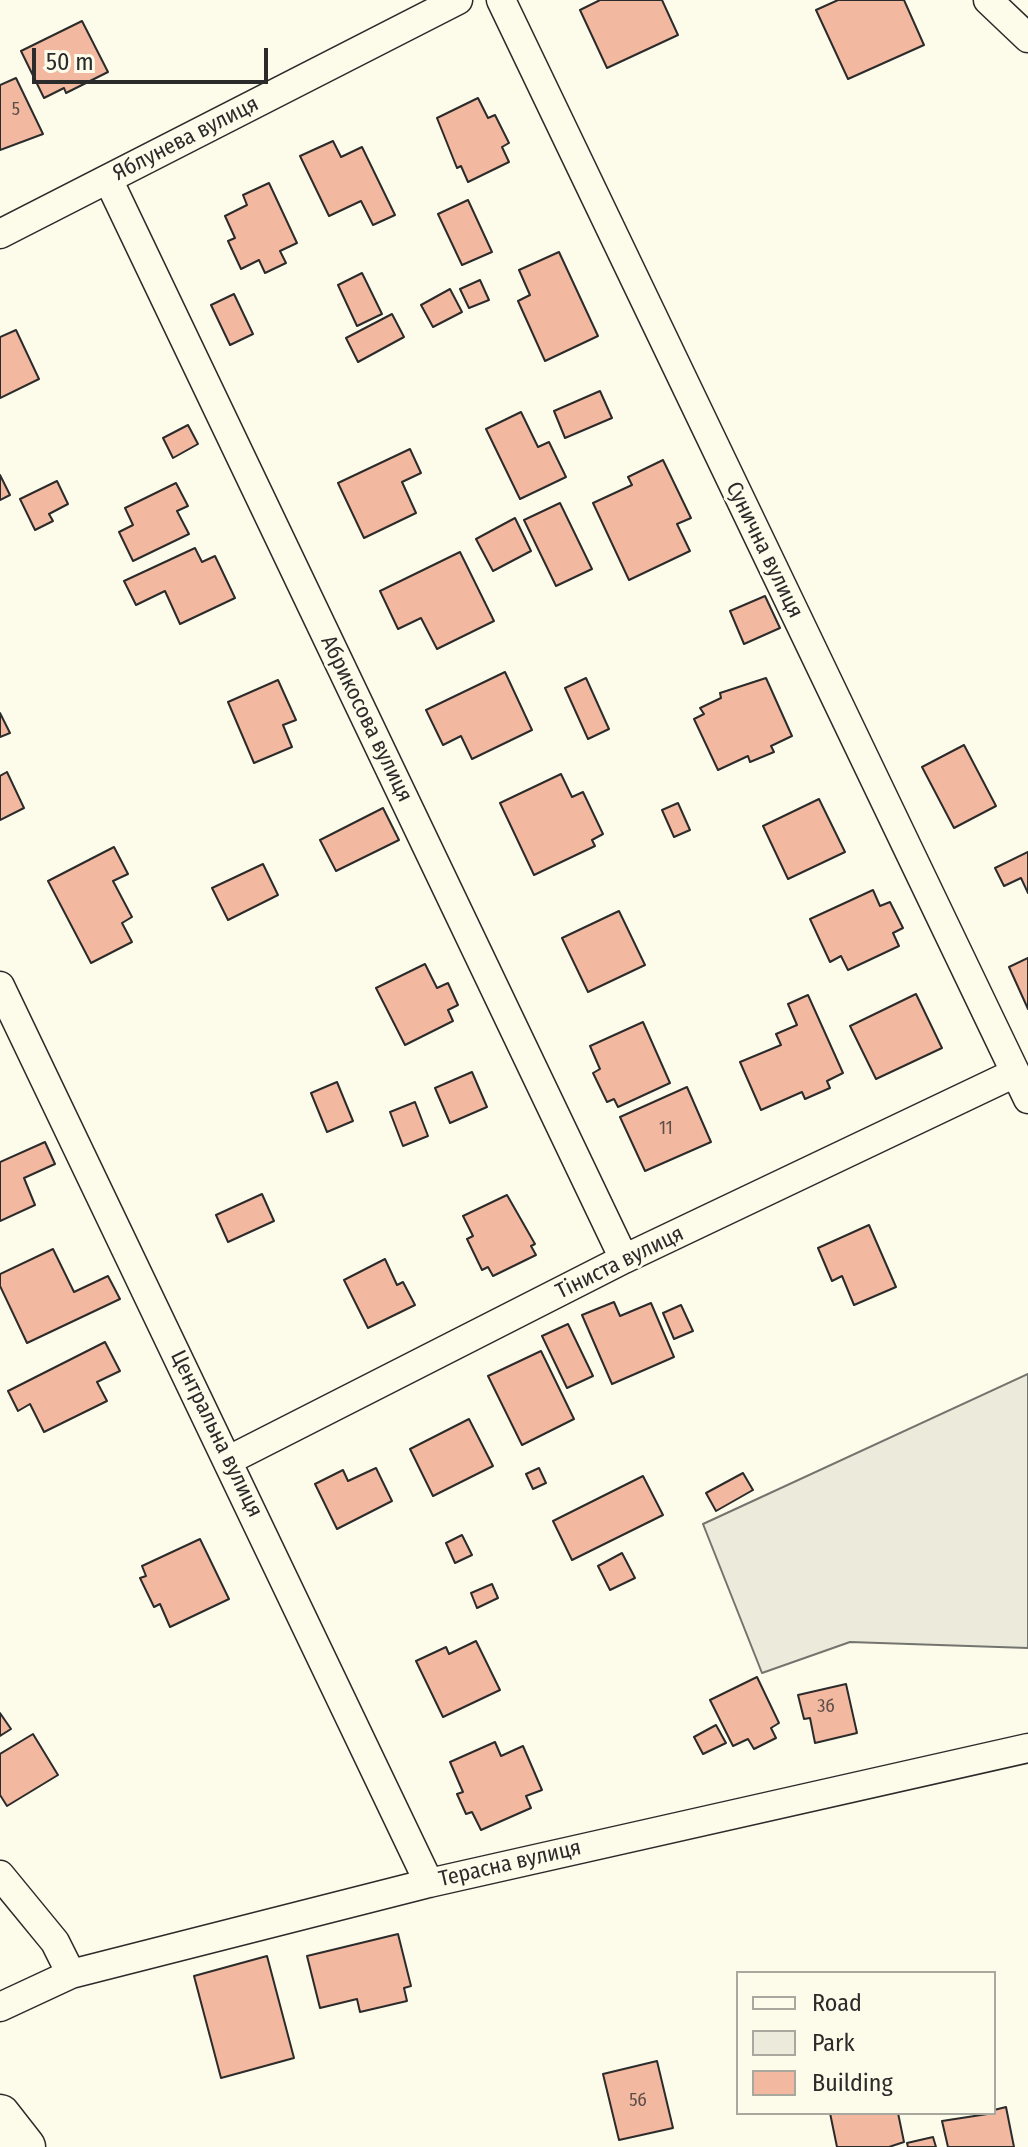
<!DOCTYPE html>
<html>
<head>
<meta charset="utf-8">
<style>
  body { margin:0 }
  #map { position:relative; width:1028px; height:2147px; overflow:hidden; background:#fdfbea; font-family:"Fira Sans Condensed",sans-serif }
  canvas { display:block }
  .legend { position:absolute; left:736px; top:1971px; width:260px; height:144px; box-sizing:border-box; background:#fdfbea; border:2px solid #a9a89e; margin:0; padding:10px 14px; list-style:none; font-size:24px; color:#2b2b2b }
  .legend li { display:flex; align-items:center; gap:16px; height:40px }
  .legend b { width:40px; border:2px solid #a9a89e }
  .scale { position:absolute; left:32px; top:48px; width:236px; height:36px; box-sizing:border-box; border:4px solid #2b2b2b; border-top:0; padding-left:10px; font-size:24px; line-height:28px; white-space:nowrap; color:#2b2b2b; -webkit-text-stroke:6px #fdfbea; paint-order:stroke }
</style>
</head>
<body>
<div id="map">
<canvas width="1028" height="2147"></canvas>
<ul class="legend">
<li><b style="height:10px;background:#fdfbea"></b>Road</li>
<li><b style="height:22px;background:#ecebdb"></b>Park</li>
<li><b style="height:22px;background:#f2b8a0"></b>Building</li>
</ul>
<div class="scale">50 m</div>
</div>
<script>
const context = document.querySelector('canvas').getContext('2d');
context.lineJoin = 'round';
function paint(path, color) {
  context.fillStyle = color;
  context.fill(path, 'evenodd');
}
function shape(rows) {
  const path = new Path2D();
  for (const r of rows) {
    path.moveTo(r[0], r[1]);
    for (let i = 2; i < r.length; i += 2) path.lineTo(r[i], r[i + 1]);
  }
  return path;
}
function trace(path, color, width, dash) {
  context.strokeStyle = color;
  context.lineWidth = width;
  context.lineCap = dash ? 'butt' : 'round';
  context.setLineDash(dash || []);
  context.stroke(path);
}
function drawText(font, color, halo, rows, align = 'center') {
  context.font = font + ' "Fira Sans Condensed",sans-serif';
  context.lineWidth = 6;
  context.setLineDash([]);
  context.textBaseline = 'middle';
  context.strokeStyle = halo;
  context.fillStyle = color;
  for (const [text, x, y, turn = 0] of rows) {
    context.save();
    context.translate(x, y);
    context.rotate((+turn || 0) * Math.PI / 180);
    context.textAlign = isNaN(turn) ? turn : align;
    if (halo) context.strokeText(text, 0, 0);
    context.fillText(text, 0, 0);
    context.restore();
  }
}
const green = shape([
  [1028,1374,1028,1648,850,1642,762,1673,703,1524,1028,1374]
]);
const building = shape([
  [600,0,662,0,678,35,607,68,580,10,600,0],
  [838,0,904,0,924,45,848,79,816,10,838,0],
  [82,21,108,72,66,93,64,88,44,98,21,51,82,21],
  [16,78,43,134,0,150,0,85,16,78],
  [478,98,488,118,495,115,509,143,502,147,509,162,468,182,461,166,457,168,437,118,478,98],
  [333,141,341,157,362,147,395,215,373,225,361,201,329,216,300,156,333,141],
  [269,183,297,243,280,251,286,263,265,273,259,260,241,269,228,241,235,238,225,216,247,205,243,195,269,183],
  [468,200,492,252,462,265,438,214,468,200],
  [559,252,598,336,545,361,518,301,530,295,519,270,559,252],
  [362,273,382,314,357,326,338,285,362,273],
  [480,280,489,300,469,308,460,289,480,280],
  [450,289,462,312,433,327,421,305,450,289],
  [234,294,253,334,230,345,211,305,234,294],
  [392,314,404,337,358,362,346,338,392,314],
  [16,330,39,379,0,398,0,337,16,330],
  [600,391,612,418,565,438,554,411,600,391],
  [521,412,538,447,549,442,566,477,520,499,486,429,521,412],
  [188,425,198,444,173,458,163,438,188,425],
  [410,449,421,473,402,482,416,513,364,538,338,483,410,449],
  [663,460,691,518,677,524,690,551,629,580,593,503,632,485,628,477,663,460],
  [0,475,10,495,0,500,0,475],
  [57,481,68,504,49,514,53,521,35,530,20,499,57,481],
  [176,483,188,506,177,511,189,534,133,561,119,532,133,525,125,508,176,483],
  [560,503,592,569,556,586,524,520,560,503],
  [515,518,531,551,493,571,476,539,515,518],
  [195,548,202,562,215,556,235,598,180,624,165,591,136,605,124,581,195,548],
  [460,552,494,621,437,649,421,618,398,629,380,591,460,552],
  [765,596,780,628,744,644,730,611,765,596],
  [505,672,532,730,472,759,461,736,443,745,426,710,505,672],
  [586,678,609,729,588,739,565,688,586,678],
  [766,678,792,736,771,746,774,752,750,762,748,756,718,770,694,719,704,714,700,708,721,698,720,693,766,678],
  [278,680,296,720,283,725,292,747,254,763,228,702,278,680],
  [0,713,10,733,0,737,0,713],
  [964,745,996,806,954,828,922,767,964,745],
  [7,772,24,808,0,820,0,776,7,772],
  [561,774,572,797,583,792,603,834,592,840,595,846,534,875,500,803,561,774],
  [819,799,845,852,788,879,763,826,819,799],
  [678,803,690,830,674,837,662,810,678,803],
  [383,808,399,840,336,871,320,840,383,808],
  [114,847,128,874,113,881,132,917,122,923,132,942,91,963,48,881,114,847],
  [1028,852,1028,893,1021,878,1004,886,995,868,1028,852],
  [263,864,278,895,228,920,212,888,263,864],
  [873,890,880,906,890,902,903,928,893,933,899,946,848,970,841,956,830,962,810,919,873,890],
  [619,911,645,965,588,992,562,938,619,911],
  [1028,958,1028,1009,1009,967,1028,958],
  [425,964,437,988,448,983,458,1005,448,1010,453,1021,405,1045,376,988,425,964],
  [916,994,942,1048,876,1079,850,1026,916,994],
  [808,995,843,1073,827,1081,830,1088,805,1099,802,1092,761,1110,740,1062,781,1045,776,1034,797,1025,788,1004,808,995],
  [643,1022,670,1083,618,1107,614,1099,607,1102,593,1073,600,1069,590,1046,643,1022],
  [472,1072,487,1107,450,1123,435,1088,472,1072],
  [337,1082,353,1121,327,1132,311,1093,337,1082],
  [687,1087,711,1142,645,1171,620,1117,687,1087],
  [415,1102,428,1136,403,1146,390,1112,415,1102],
  [45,1142,55,1164,24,1178,35,1205,0,1221,0,1162,45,1142],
  [262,1194,274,1221,228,1242,216,1215,262,1194],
  [507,1195,535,1244,531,1246,536,1255,493,1276,488,1267,482,1270,467,1239,473,1236,463,1216,507,1195],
  [869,1225,896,1287,854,1305,842,1276,832,1281,818,1248,869,1225],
  [53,1249,74,1292,108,1276,120,1299,27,1343,0,1286,0,1274,53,1249],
  [385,1259,397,1285,403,1282,415,1305,368,1328,344,1280,385,1259],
  [614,1302,620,1316,651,1303,674,1357,612,1384,582,1315,614,1302],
  [681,1305,693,1331,674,1339,663,1313,681,1305],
  [568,1324,593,1376,567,1388,542,1336,568,1324],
  [105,1342,120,1371,97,1382,107,1401,44,1432,30,1404,18,1411,8,1391,105,1342],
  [541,1351,574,1419,522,1445,488,1376,541,1351],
  [469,1419,493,1466,433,1496,410,1449,469,1419],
  [376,1468,392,1501,337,1529,315,1484,343,1470,348,1481,376,1468],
  [539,1468,546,1483,533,1489,526,1474,539,1468],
  [743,1473,753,1490,716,1511,706,1493,743,1473],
  [643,1476,663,1515,572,1560,553,1521,643,1476],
  [462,1535,472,1555,455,1563,446,1543,462,1535],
  [200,1539,229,1599,170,1627,160,1604,154,1607,140,1578,146,1576,142,1566,200,1539],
  [622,1553,635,1578,610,1590,598,1566,622,1553],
  [492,1584,498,1598,477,1608,471,1593,492,1584],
  [476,1641,500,1690,443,1717,416,1661,446,1647,449,1654,476,1641],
  [757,1677,779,1723,771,1728,776,1738,754,1749,748,1739,733,1746,710,1700,757,1677],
  [846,1684,857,1733,815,1743,810,1718,804,1719,798,1695,846,1684],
  [0,1713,11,1729,0,1736,0,1713],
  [716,1725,726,1743,703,1754,694,1737,716,1725],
  [33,1734,58,1775,7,1806,0,1795,0,1754,33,1734],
  [495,1742,501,1756,523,1746,542,1790,526,1796,531,1808,481,1830,472,1812,466,1814,457,1794,463,1792,450,1762,495,1742],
  [398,1934,411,1986,404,1988,407,2001,360,2012,357,1999,320,2008,307,1956,398,1934],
  [267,1956,294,2058,221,2078,194,1976,267,1956],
  [657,2061,673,2128,619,2140,603,2074,657,2061],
  [1006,2107,1014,2147,948,2147,942,2121,994,2113,994,2110,1006,2107],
  [830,2113,898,2113,904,2142,889,2147,837,2147,830,2113],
  [933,2137,936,2147,908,2147,907,2143,933,2137]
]);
const street = shape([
  [501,0,1028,1099],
  [988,0,1028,38],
  [108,179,624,1259],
  [0,234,458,0],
  [0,986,429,1883],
  [229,1460,624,1259,1015,1073],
  [0,1875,55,1942,71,1974],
  [0,2007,71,1974,429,1883,1028,1748]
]);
const secondary = shape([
  [0,2115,25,2147]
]);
const numberNames = [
  ["5",16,110],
  ["11",666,1129],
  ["3б",826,1707],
  ["5б",638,2101]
];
const streetNames = [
  ["Яблунева вулиця",186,139,-27],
  ["Сунична вулиця",764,550,64],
  ["Абрикосова вулиця",366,719,64],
  ["Тіниста вулиця",620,1263,-26],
  ["Центральна вулиця",216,1434,64],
  ["Терасна вулиця",510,1864,-13]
];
paint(green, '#ecebdb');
trace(green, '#74746e', 2);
paint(building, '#f2b8a0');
trace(building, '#2b2b2b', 2);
trace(street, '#2b2b2b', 31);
trace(secondary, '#2b2b2b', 43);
trace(street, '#fdfbea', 28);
trace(secondary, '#fdfbea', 40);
drawText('18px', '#5d4e48', null, numberNames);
drawText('22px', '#2b2b2b', '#fdfbea', streetNames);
</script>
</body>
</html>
